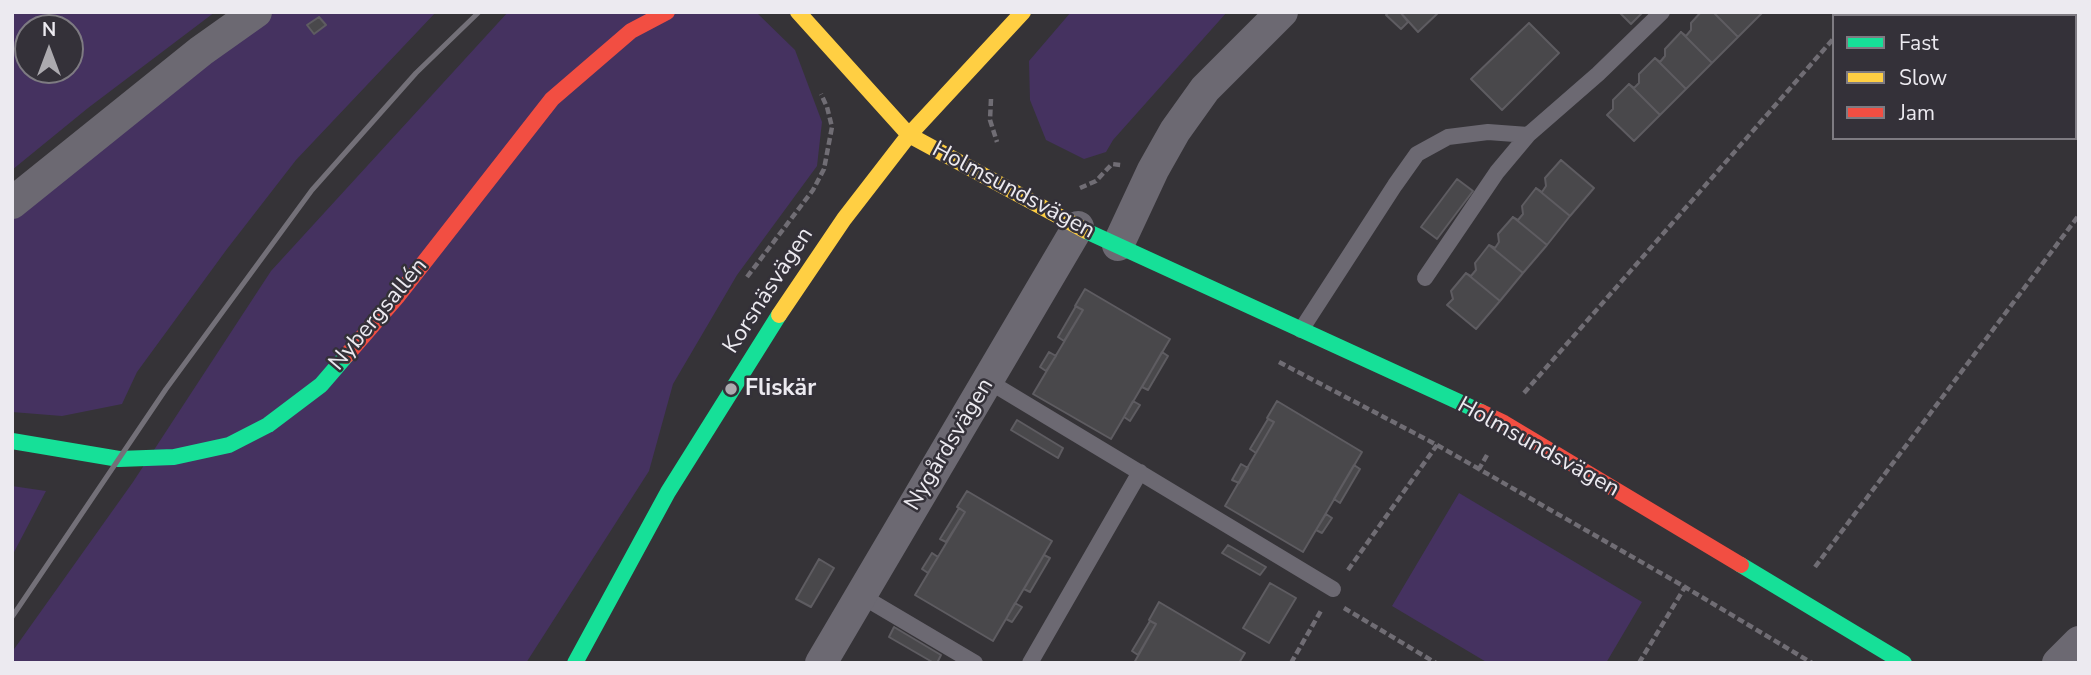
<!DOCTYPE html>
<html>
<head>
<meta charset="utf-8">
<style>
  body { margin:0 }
  #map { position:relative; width:2091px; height:675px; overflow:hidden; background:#353337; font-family:"Nunito Sans",sans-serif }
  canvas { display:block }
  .frame { position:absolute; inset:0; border:14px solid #eceaf0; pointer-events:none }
  .legend { position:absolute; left:1832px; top:14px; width:245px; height:126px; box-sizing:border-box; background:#343139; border:2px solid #7e7b82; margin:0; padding:9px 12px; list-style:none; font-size:21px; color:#eceaf0 }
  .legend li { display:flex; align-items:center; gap:14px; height:35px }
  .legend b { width:35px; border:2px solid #7e7b82 }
  .north { position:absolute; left:14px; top:14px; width:70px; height:70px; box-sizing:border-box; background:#343139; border:2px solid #7e7b82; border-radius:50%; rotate:0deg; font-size:19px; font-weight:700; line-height:28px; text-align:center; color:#eceaf0 }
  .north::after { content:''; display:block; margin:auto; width:24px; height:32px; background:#acaaaf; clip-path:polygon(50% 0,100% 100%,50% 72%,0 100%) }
</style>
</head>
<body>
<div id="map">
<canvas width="2091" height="675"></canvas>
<div class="frame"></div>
<ul class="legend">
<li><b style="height:9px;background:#16e098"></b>Fast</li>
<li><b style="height:9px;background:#ffcf43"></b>Slow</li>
<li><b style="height:9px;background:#f24e42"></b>Jam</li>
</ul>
<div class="north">N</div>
</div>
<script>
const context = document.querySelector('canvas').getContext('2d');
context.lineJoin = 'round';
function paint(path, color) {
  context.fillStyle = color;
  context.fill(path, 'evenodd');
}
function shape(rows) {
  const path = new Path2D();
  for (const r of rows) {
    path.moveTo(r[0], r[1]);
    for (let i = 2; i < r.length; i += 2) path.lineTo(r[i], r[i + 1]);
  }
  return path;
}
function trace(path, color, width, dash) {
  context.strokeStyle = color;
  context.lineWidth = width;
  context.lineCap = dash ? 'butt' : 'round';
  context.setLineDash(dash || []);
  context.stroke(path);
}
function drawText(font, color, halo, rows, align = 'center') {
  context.font = font + ' "Nunito Sans",sans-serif';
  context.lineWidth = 5;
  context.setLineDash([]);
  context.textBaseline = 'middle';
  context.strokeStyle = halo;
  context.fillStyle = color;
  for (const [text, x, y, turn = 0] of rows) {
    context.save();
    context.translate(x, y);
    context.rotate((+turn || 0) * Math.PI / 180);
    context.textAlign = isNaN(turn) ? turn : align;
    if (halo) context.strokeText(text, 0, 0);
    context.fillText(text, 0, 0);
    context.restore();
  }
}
const green = shape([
  [12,12,215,12,88,108,12,170],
  [70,28,70,70,28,70,28,28],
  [275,12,436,12,296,160,227,249,137,372,122,404,62,416,12,412,12,219,187,74],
  [508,12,756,12,795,50,822,122,817,166,737,275,673,384,649,471,526,663,12,663,12,652,133,482,271,271],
  [1071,12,1227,12,1113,140,1106,152,1084,159,1046,140,1030,100,1029,61],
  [12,486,46,491,12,556],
  [1459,493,1642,602,1606,663,1488,663,1392,606]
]);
const building = shape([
  [1389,12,1400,12,1408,22,1401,29,1386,15,1389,12],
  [1400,12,1439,12,1418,32,1400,12],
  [1619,12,1643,12,1631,24,1619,12],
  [1701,12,1713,12,1738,37,1712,63,1681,32,1686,36,1691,30,1691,23,1701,12],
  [1713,12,1763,12,1738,37,1713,12],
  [319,17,326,25,314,34,307,25,319,17],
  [1529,23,1559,53,1502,110,1471,79,1529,23],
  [1681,32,1712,63,1686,89,1655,58,1660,62,1665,56,1665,49,1681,32],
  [1655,58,1686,89,1660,115,1629,84,1634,88,1639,83,1639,74,1655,58],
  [1629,84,1660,115,1634,141,1607,115,1613,109,1613,100,1629,84],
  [1561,160,1594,188,1570,216,1536,188,1542,192,1546,186,1545,178,1561,160],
  [1457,179,1473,191,1437,239,1421,227,1457,179],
  [1536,188,1570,216,1547,245,1513,217,1518,220,1523,214,1522,206,1536,188],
  [1513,217,1547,245,1523,273,1489,245,1495,248,1499,242,1498,234,1513,217],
  [1489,245,1523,273,1500,301,1466,273,1471,276,1476,270,1475,263,1489,245],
  [1466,273,1500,301,1476,329,1447,305,1453,299,1451,291,1466,273],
  [1085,289,1170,339,1111,439,1033,394,1083,310,1075,306,1085,289],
  [1076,306,1083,310,1064,341,1058,337,1076,306],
  [1049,352,1056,356,1046,371,1040,367,1049,352],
  [1162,352,1168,356,1148,390,1142,387,1162,352],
  [1133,401,1140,405,1130,421,1124,417,1133,401],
  [1277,401,1362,452,1303,552,1225,506,1274,422,1267,418,1277,401],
  [1268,419,1274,422,1256,453,1250,449,1268,419],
  [1017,420,1063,448,1058,458,1011,430,1017,420],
  [1241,464,1248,468,1239,483,1232,480,1241,464],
  [1354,465,1360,469,1340,503,1334,499,1354,465],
  [967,491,1052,541,993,641,915,595,965,512,957,507,967,491],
  [959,508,965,512,946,542,940,539,959,508],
  [1326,514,1332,518,1322,533,1316,530,1326,514],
  [1228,545,1266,567,1260,575,1222,553,1228,545],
  [932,553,938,557,928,573,922,569,932,553],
  [1044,555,1050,558,1030,592,1024,589,1044,555],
  [819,559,834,568,811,607,796,599,819,559],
  [1270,583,1296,598,1269,643,1243,628,1270,583],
  [1159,602,1245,653,1239,663,1134,663,1156,624,1149,620,1159,602],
  [1015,603,1022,607,1012,622,1006,619,1015,603],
  [1150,621,1156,624,1138,655,1132,651,1150,621],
  [894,627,941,655,937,663,934,663,889,637,894,627]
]);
const path = shape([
  [2029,12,2042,16],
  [1853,16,1856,12],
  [2075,25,2079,26],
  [991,99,990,120,997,142],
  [1080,188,1096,181,1112,164,1121,165],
  [747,277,813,190,824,169,832,127,827,107,821,94],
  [1279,362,1437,445,1479,469],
  [1524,393,1834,38],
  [1487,455,1479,469,1685,587,1812,663],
  [1815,567,2079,215],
  [1348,570,1437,445],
  [1344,608,1436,663],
  [1291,663,1322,609],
  [1639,663,1685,587]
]);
const lane = shape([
  [1425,278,1497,172,1528,135],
  [1301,330,1395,185,1417,154,1448,137,1488,132,1528,135,1598,74,1662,12],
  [988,381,1333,589],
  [860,595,975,663],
  [1030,663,1140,472]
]);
const street = shape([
  [12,203,201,51,256,12],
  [1118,245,1153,170,1175,131,1205,89,1282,12],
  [821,663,1078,227],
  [2058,663,2079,642]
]);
const fast = shape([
  [1086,231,1481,412],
  [12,441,119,459,174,457,229,445,268,425,321,385,346,356],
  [1741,565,1904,663],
  [575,663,668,492,779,315]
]);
const slow = shape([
  [798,12,909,135,1086,231],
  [779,315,844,219,909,135,1023,12]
]);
const jam = shape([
  [346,356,397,297,552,99,631,31,667,12],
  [1481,412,1504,423,1741,565]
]);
const rail = shape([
  [12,617,166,389,312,190,416,73,479,12]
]);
const markers = [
  [731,389,7,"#acaaaf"]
];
const streetNames = [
  ["Holmsundsvägen",1013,191,28],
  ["Korsnäsvägen",769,291,-57],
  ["Nybergsallén",379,315,-50],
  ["Nygårdsvägen",950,445,-59],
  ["Holmsundsvägen",1538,448,29]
];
const poiNames = [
  ["Fliskär",745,389]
];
paint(green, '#453260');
paint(building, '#49484b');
trace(building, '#5e5c61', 2);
trace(path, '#706d74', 4.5, [7, 3.5]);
trace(lane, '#6c6972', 16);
trace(street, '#6c6972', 32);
trace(fast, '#16e098', 16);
trace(slow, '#ffcf43', 16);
trace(jam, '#f24e42', 16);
trace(rail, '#737078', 5);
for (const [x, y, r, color] of markers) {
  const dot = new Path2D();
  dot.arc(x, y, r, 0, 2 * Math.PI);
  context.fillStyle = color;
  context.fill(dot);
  trace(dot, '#343139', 2.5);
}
drawText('23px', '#eceaf0', '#343139', streetNames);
drawText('bold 23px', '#eceaf0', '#343139', poiNames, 'left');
</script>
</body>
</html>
